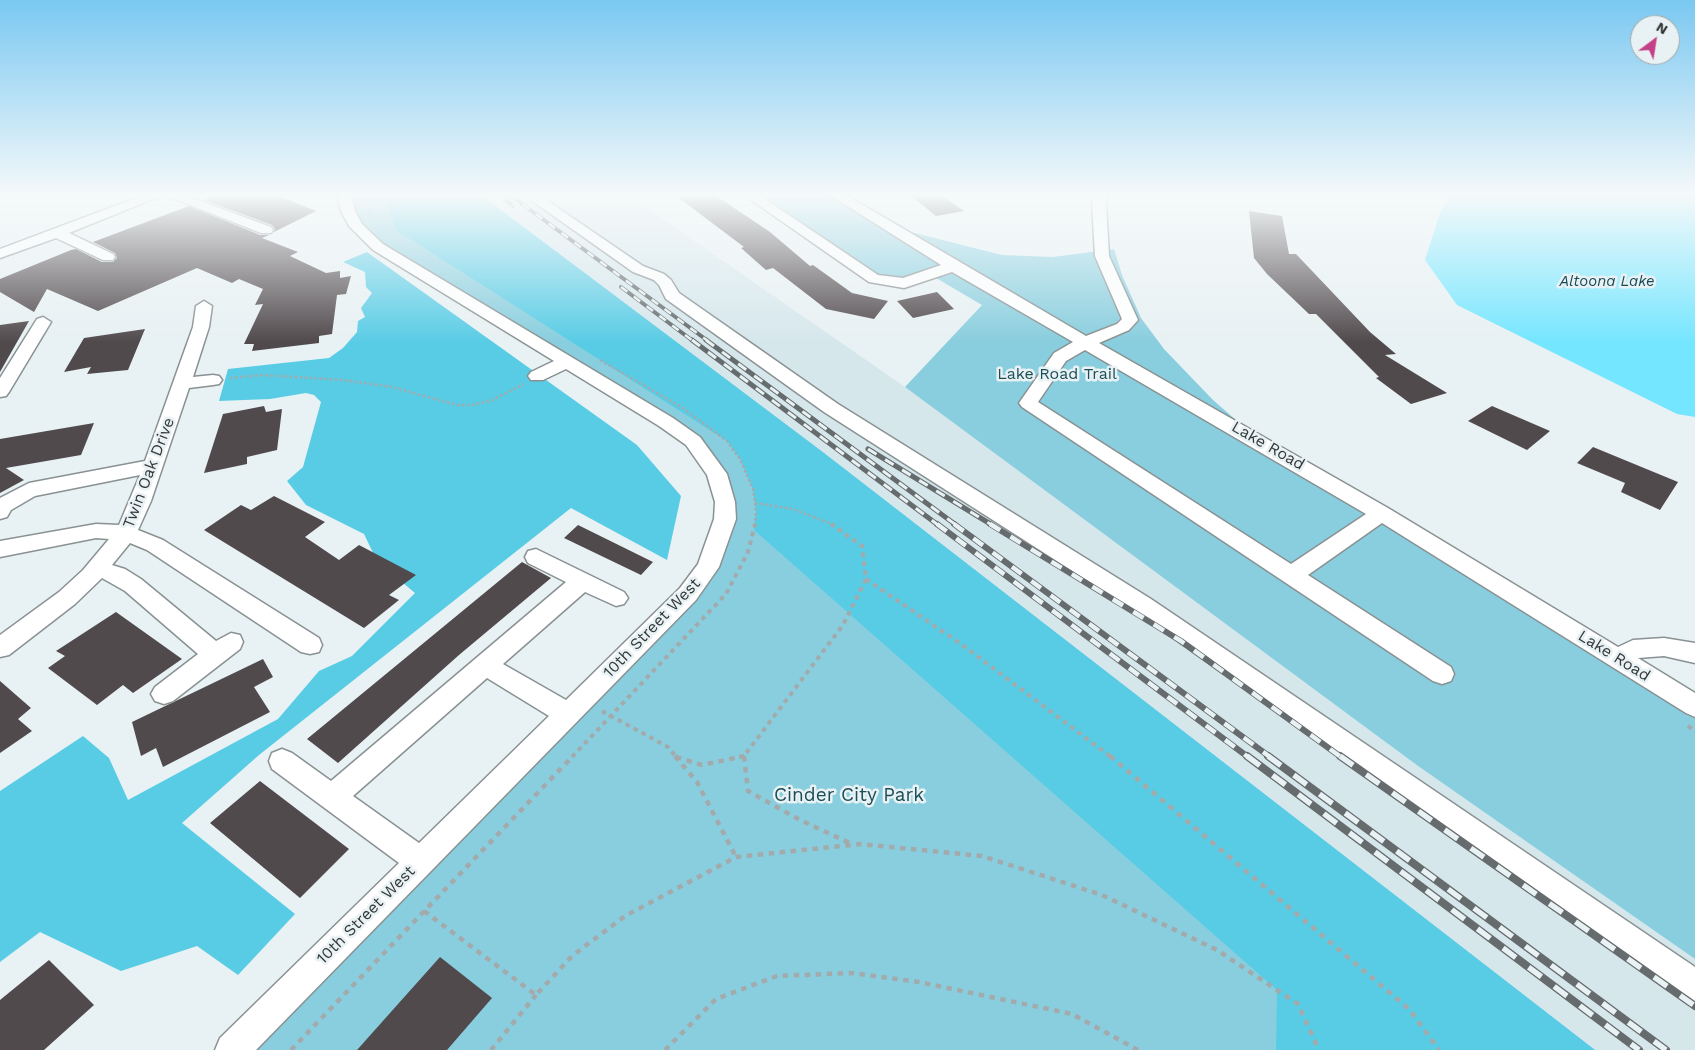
<!DOCTYPE html>
<html>
<head>
<meta charset="utf-8">
<style>
  body { margin:0 }
  #map { position:relative; width:1695px; height:1050px; overflow:hidden; background:#e8f1f3; font-family:"Work Sans",sans-serif }
  canvas { display:block }
  .north { position:absolute; left:1630px; top:15px; width:50px; height:50px; box-sizing:border-box; background:#e8f1f3; border:1px solid #a0a7a9; border-radius:50%; rotate:31deg; font-size:14px; font-weight:700; line-height:20px; text-align:center; color:#343839 }
  .north::after { content:''; display:block; margin:auto; width:18px; height:22px; background:#c54187; clip-path:polygon(50% 0,100% 100%,50% 72%,0 100%) }
</style>
</head>
<body>
<div id="map">
<canvas width="1695" height="1050"></canvas>
<div class="north">N</div>
</div>
<script>
const context = document.querySelector('canvas').getContext('2d');
context.lineJoin = 'round';
function paint(path, color) {
  context.fillStyle = color;
  context.fill(path, 'evenodd');
}
function shape(rows) {
  const path = new Path2D();
  for (const r of rows) {
    path.moveTo(r[0], r[1]);
    for (let i = 2; i < r.length; i += 2) path.lineTo(r[i], r[i + 1]);
  }
  return path;
}
function trace(path, color, width, dash) {
  context.strokeStyle = color;
  context.lineWidth = width;
  context.lineCap = dash ? 'butt' : 'round';
  context.setLineDash(dash || []);
  context.stroke(path);
}
function drawText(font, color, halo, rows, align = 'center') {
  context.font = font + ' "Work Sans",sans-serif';
  context.lineWidth = 5;
  context.setLineDash([]);
  context.textBaseline = 'middle';
  context.strokeStyle = halo;
  context.fillStyle = color;
  for (const [text, x, y, turn = 0] of rows) {
    context.save();
    context.translate(x, y);
    context.rotate((+turn || 0) * Math.PI / 180);
    context.textAlign = isNaN(turn) ? turn : align;
    if (halo) context.strokeText(text, 0, 0);
    context.fillText(text, 0, 0);
    context.restore();
  }
}
const built = shape([
  [481,195,628,195,905,387,1418,766,1695,959,1695,1050,1595,1050,824,453]
]);
const green = shape([
  [345,195,481,195,824,453,1595,1050,232,1050,688,594,721,536,722,487,701,450,359,229],
  [758,195,845,195,903,230,1002,255,1053,257,1114,249,1122,275,1141,318,1164,349,1213,400,1237,421,1225,427,1309,476,1695,715,1695,959,1418,766,905,387,982,305,936,278,922,273,898,279,875,275]
]);
const forest = shape([
  [385,195,481,195,824,453,1595,1050,1276,1050,1277,990,754,530,756,510,753,489,740,459,727,441,396,230],
  [367,252,637,445,681,496,667,560,571,508,259,755,182,823,295,914,238,975,197,946,121,971,40,932,0,962,0,791,83,736,109,758,128,800,278,719,319,671,352,656,415,593,377,561,364,534,306,505,287,481,303,467,321,402,314,395,306,393,270,399,219,401,228,369,329,358,343,348,357,332,358,321,365,317,361,308,372,293,366,287,365,272,343,262]
]);
const water = shape([
  [1450,195,1695,195,1695,417,1677,414,1457,305,1425,260,1440,213]
]);
const building = shape([
  [217,195,276,195,316,211,274,232,275,229,272,225,204,200],
  [675,195,715,195,770,232,810,266,813,265,852,293,888,301,874,319,826,309,773,268,766,270,741,248,744,247],
  [910,195,941,195,964,211,936,216],
  [189,206,260,235,269,235,262,238,298,252,290,256,326,273,340,271,340,278,351,276,346,294,337,295,332,334,319,336,319,343,252,351,254,344,244,344,263,304,255,305,263,289,239,279,232,283,197,268,98,311,47,289,34,312,0,292,0,279,71,250,76,249,102,262,113,262,117,258,115,253,93,242],
  [1249,211,1282,216,1289,254,1296,254,1370,332,1396,354,1385,355,1447,393,1411,404,1376,378,1379,377,1316,314,1309,314,1267,274,1254,258],
  [937,292,954,309,913,318,897,301],
  [29,321,0,372,0,325],
  [145,329,128,370,87,374,91,367,64,372,84,338],
  [264,406,266,412,282,409,277,450,247,457,247,464,204,473,223,414],
  [1492,406,1550,431,1527,450,1468,421],
  [94,423,81,455,6,468,24,480,0,493,0,439],
  [1593,447,1678,482,1660,510,1621,492,1625,483,1577,463],
  [274,496,325,522,305,537,339,560,359,545,416,575,389,595,399,600,364,628,204,530,241,505,251,510],
  [578,525,653,562,641,575,564,538],
  [522,562,551,578,459,655,338,763,307,739],
  [116,612,182,659,133,693,123,685,97,705,48,668,65,656,56,651],
  [263,659,273,677,254,687,270,712,163,767,156,748,141,756,132,722],
  [0,681,31,708,18,719,32,731,0,753],
  [260,781,349,849,300,898,210,823],
  [440,957,492,998,447,1050,357,1050],
  [49,960,94,1005,44,1050,0,1050,0,1000]
]);
const pathFar2 = shape([
  [364,195,370,213,377,221],
  [600,360,683,408,727,441,740,459,753,489,756,510,755,525],
  [230,378,262,375,343,380,392,387,457,405,472,405,490,401,524,384],
  [755,503,793,509,834,525]
]);
const pathFar1 = shape([
  [866,579,961,644,1111,757],
  [602,711,668,747,676,757],
  [1688,726,1695,731],
  [572,757,726,594,748,552,755,524],
  [739,757,744,756,843,625,866,579,862,546,831,524]
]);
const path = shape([
  [675,756,697,782,736,857],
  [744,756,748,791,800,820,852,844],
  [1110,756,1409,1009,1439,1050],
  [676,757,702,765,744,756],
  [424,911,536,995,572,956,625,916,736,857,860,844,982,856,1102,895,1217,950,1298,1004,1319,1050],
  [291,1050,573,756],
  [491,1050,536,995],
  [665,1050,716,999,777,976,852,973,919,982,1072,1014,1138,1050]
]);
const minor = shape([
  [144,195,163,195,69,233,113,254,115,257,113,260,103,260,56,238,0,258,0,249,144,195],
  [165,195,184,195,271,227,273,230,271,233,261,233,165,195],
  [337,195,351,195,355,211,362,224,383,244,673,418,700,437,727,474,735,502,736,519,719,567,696,600,256,1050,215,1050,220,1038,399,863,272,769,269,761,272,753,282,749,292,753,331,781,566,582,528,563,525,557,528,551,536,549,624,592,628,598,624,604,616,606,585,592,503,664,566,700,680,588,698,564,714,519,715,502,707,475,686,445,659,426,566,369,543,380,531,380,528,376,531,372,554,361,373,250,349,226,341,211,337,195],
  [487,678,549,716,419,843,353,796,487,678],
  [524,195,539,195,643,266,664,274,671,280,679,293,838,404,1151,599,1695,967,1695,1002,1684,997,1135,611,824,412,666,299,659,285,654,280,633,272,524,195],
  [744,195,759,195,878,275,903,278,941,265,830,195,846,195,1086,336,1117,324,1122,319,1095,256,1092,203,1095,195,1109,195,1106,203,1109,256,1138,320,1129,330,1099,343,1388,508,1618,647,1633,640,1664,638,1695,643,1695,663,1664,656,1638,658,1695,693,1695,717,1686,713,1382,523,1308,575,1451,667,1454,674,1451,681,1442,684,1433,681,1022,407,1019,403,1054,353,1073,342,952,272,904,288,869,282,744,195],
  [1085,350,1366,514,1291,564,1038,402,1066,361,1085,350],
  [204,301,212,306,209,327,193,377,213,375,219,376,222,380,219,384,213,385,189,388,151,501,138,530,163,540,319,638,322,645,319,652,310,654,301,652,147,550,130,543,112,565,125,569,141,579,216,641,231,633,240,635,243,642,240,649,173,701,164,704,155,701,151,694,155,687,198,654,125,591,102,578,75,604,9,655,0,657,0,635,59,592,83,570,109,539,96,538,0,557,0,541,96,524,119,525,140,475,35,496,11,510,7,517,0,519,0,498,29,483,145,461,193,327,196,306,204,301],
  [43,317,51,322,9,392,6,396,0,397,0,378,37,319,43,317]
]);
const railFar3 = shape([
  [499,195,513,206],
  [510,195,708,341],
  [621,287,693,341]
]);
const railFar2 = shape([
  [692,340,938,525],
  [706,340,956,525],
  [868,449,992,525]
]);
const railFar1 = shape([
  [937,524,1248,757],
  [954,524,1270,757],
  [990,524,1181,641,1341,757]
]);
const rail = shape([
  [1247,756,1639,1050],
  [1268,756,1666,1050],
  [1340,756,1695,1006]
]);
const farWaternames = [
  ["Altoona Lake",1607,282]
];
const parkNames = [
  ["Lake Road Trail",1057,374]
];
const streetNames = [
  ["Lake Road",1268,446,30],
  ["Twin Oak Drive",149,473,-69],
  ["10th Street West",652,628,-46],
  ["Lake Road",1614,656,32],
  ["10th Street West",366,915,-45]
];
const nearParknames = [
  ["Cinder City Park",849,795]
];
paint(built, '#d6e7ec');
paint(green, '#89cede');
paint(forest, '#59cce5');
paint(water, '#75e6ff');
paint(building, '#514a4d');
trace(minor, '#899193', 3);
trace(pathFar2, '#a3aaac', 2.5, [2.5, 2.5]);
trace(pathFar1, '#a3aaac', 4, [4.5, 4.5]);
trace(path, '#a3aaac', 4.5, [5.5, 5.5]);
paint(minor, '#fff');
trace(railFar3, '#666b6d', 4);
trace(railFar2, '#666b6d', 5);
trace(railFar1, '#666b6d', 6);
trace(rail, '#666b6d', 8);
trace(railFar3, '#e8f1f3', 2.5, [8]);
trace(railFar2, '#e8f1f3', 3, [10]);
trace(railFar1, '#e8f1f3', 4.5, [12]);
trace(rail, '#e8f1f3', 5.5, [16]);
const sky = context.createLinearGradient(0, 0, 0, 342);
sky.addColorStop(0, '#7ac8f1');
sky.addColorStop(0.57, '#f5f9fa');
sky.addColorStop(1, '#f5f9fa00');
context.fillStyle = sky;
context.fillRect(0, 0, 1695, 342);
drawText('italic 15px', '#184a55', '#e8f1f3', farWaternames);
drawText('16px', '#1c4e58', '#e8f1f3', parkNames);
drawText('16px', '#343839', '#e8f1f3', streetNames);
drawText('19px', '#1c4e58', '#e8f1f3', nearParknames);
</script>
</body>
</html>
